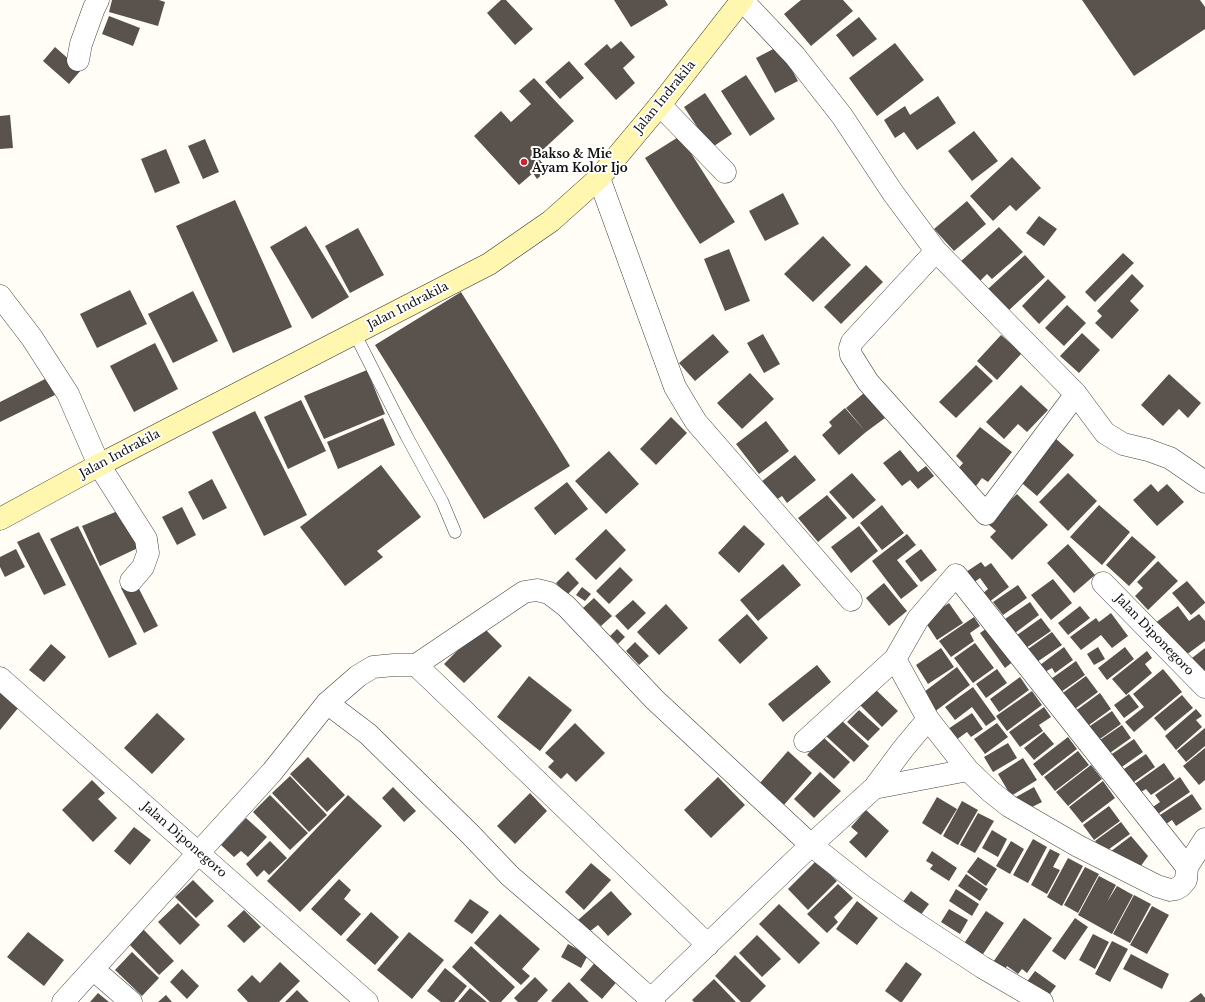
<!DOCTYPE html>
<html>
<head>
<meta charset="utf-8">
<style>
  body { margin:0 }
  canvas { display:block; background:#fffdf5 }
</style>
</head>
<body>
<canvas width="1205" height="1002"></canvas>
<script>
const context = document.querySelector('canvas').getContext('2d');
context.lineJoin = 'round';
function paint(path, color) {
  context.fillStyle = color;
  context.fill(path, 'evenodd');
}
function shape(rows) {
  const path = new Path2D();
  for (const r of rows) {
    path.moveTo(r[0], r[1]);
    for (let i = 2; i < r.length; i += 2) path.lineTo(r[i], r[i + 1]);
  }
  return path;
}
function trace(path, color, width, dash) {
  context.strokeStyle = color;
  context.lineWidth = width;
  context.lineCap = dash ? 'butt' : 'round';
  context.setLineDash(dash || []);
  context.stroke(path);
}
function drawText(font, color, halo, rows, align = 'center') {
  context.font = font + ' "Libre Baskerville",serif';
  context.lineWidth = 4;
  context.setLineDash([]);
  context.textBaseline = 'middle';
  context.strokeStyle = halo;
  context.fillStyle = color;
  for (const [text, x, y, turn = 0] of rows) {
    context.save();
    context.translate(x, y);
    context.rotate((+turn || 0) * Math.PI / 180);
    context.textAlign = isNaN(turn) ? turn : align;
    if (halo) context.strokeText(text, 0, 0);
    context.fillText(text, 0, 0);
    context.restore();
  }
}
const building = shape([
  [112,0,159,0,165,2,158,26,109,12],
  [501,0,506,0,533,29,515,45,487,13],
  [614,0,665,0,668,5,631,27],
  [801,0,843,0,853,11,811,46,784,14],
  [1082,0,1200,0,1205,7,1205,29,1134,76],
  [109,16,140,28,133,46,102,34],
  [859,17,877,39,853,57,836,35],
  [621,41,635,57,623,68,635,83,616,100,584,64,607,44,611,49],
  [895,43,924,80,877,116,849,78],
  [779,46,798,81,775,93,756,58],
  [55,47,81,70,69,84,43,61],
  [569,61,584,78,560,99,545,82],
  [746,75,775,119,750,136,721,91],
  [534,78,574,121,536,156,548,169,537,179,533,173,519,185,474,136,501,111,511,122,531,104,519,91],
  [705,93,732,134,711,148,684,107],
  [938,96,956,123,917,150,904,132,895,138,884,120,905,106,910,115],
  [10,115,13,148,0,149,0,116],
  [974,131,998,161,972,181,948,151],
  [680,136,735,222,700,244,645,158],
  [205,139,219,172,203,179,188,146],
  [166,149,180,183,155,193,141,159],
  [1012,157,1041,188,1016,211,1010,205,993,221,970,196],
  [783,193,799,224,765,241,749,211],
  [235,200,292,327,233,353,176,226],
  [967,201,986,224,954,251,934,229],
  [1039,216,1057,229,1044,246,1026,233],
  [306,226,349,297,312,319,270,247],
  [999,227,1023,252,992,279,987,274,979,282,960,262],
  [358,228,384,275,350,293,325,246],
  [823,236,851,265,813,302,784,274],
  [729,249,750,301,725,311,704,259],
  [1123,253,1134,263,1095,302,1085,292],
  [1025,255,1045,277,1008,311,988,289],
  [866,265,883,282,841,324,824,307],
  [1132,274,1144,286,1130,301,1139,310,1112,339,1095,323,1102,316,1097,311],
  [1048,279,1066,297,1039,324,1022,306],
  [130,290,147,324,97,348,80,314],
  [193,291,218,341,173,363,148,314],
  [461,292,570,466,484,519,375,345],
  [1067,305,1086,323,1064,346,1045,328],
  [1082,333,1100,350,1079,373,1060,356],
  [713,334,729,352,695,381,679,363],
  [763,334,780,364,764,373,747,343],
  [1001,335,1022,353,997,380,977,361],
  [155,343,178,389,134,412,110,366],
  [976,365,993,381,956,418,939,402],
  [367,370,385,414,324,439,304,396],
  [750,373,774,399,742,429,717,403],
  [1169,374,1201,403,1188,418,1179,409,1163,426,1141,405],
  [47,378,55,395,0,422,0,402],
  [1021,385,1048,410,1027,432,1018,424,1004,439,986,422],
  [864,393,885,418,866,432,846,408],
  [301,400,326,451,288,469,264,417],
  [845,408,866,432,839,455,822,435,832,426,829,422],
  [255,411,307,515,264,536,212,432],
  [671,417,687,433,656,465,640,449],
  [383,418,395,445,338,469,327,442],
  [766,421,789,451,759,474,736,444],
  [980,427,1012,452,988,482,982,478,976,486,957,470,963,463,956,456],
  [1054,437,1074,455,1037,496,1016,478],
  [900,450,918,472,926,466,934,476,918,489,910,480,902,486,883,463],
  [609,451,639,484,606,514,575,481],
  [795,455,816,480,787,503,782,496,776,500,761,482],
  [381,465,421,517,377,551,383,557,345,586,300,527],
  [852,473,876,500,853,519,829,492],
  [1068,473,1097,501,1068,531,1039,502],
  [212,479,227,508,203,520,188,492],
  [567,482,588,509,555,535,534,508],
  [1151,484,1158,492,1167,484,1184,502,1157,526,1133,500],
  [1017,494,1048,525,1012,560,990,537,996,531,987,523],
  [827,495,847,518,818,542,798,518],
  [882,505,904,533,882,550,860,523],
  [1099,505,1130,532,1102,565,1070,537],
  [182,507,196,535,177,545,162,517],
  [120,510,140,547,100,566,82,526],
  [744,525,765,544,739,573,718,553],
  [78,526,137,644,109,658,50,539],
  [859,526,878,551,851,573,831,547],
  [606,529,626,550,596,580,575,559],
  [39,532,66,585,44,595,17,542],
  [907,534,916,545,897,560,918,586,901,599,872,561],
  [1132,536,1156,557,1129,586,1106,565],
  [1068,544,1095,575,1074,593,1047,563],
  [16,549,25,567,5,577,0,567,0,557],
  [921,549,937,570,921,582,905,561],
  [1158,561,1178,581,1148,610,1135,596,1143,588,1137,582],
  [981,562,985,567,991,563,1009,587,989,602,982,594,988,589,980,578,973,583,966,572],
  [783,564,801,585,758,621,740,600],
  [620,567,633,580,609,604,596,591],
  [568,571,579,583,567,595,556,583],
  [1053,579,1072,603,1051,620,1031,595],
  [135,581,158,626,144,633,121,588],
  [1187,581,1205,602,1205,603,1191,615,1172,593],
  [884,583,907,611,889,626,866,598],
  [1018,585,1027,598,1003,615,993,602],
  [582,587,591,594,585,601,576,595],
  [594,598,612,616,601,626,583,608],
  [633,600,646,613,628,630,615,616],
  [1030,602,1039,615,1015,633,1005,619],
  [949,603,963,623,937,640,924,620],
  [666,604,688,628,659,655,637,632],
  [1080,606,1090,618,1068,635,1058,623],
  [1178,606,1189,621,1199,614,1205,621,1205,641,1182,658,1155,623],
  [1111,613,1128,636,1112,648,1101,635,1081,650,1070,637,1096,618,1099,622],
  [747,614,768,638,740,664,718,640],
  [974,617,980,626,970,633,974,641,951,657,939,641],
  [1041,618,1051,631,1026,648,1017,635],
  [482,626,502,646,464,683,444,664],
  [990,626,1015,660,1005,668,980,633],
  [617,629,625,637,618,644,610,636],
  [1052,632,1062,645,1037,662,1028,649],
  [635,642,649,656,639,665,626,651],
  [975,643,994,668,973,683,954,658],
  [51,644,66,657,44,682,29,670],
  [1064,647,1073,660,1055,673,1052,668,1045,672,1040,665],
  [1098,647,1105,659,1094,665,1087,654],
  [1125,647,1134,659,1107,680,1098,668],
  [941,648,954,667,928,684,916,665],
  [1205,648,1205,673,1188,661],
  [1147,651,1152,658,1145,664,1152,673,1126,695,1112,679],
  [1076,661,1085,675,1061,692,1051,679],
  [817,665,831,682,783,722,768,704],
  [957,667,970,685,933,713,920,695],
  [997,669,1007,683,986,698,976,684],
  [1163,669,1182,692,1134,732,1125,722,1144,707,1133,694],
  [529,676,572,710,540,751,497,717],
  [1086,676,1098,692,1072,711,1060,695],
  [1020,677,1029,690,999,712,990,699],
  [973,687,996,719,986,726,972,707,955,720,945,707],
  [875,689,898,711,882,727,859,704],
  [0,691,19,707,0,730],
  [1032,691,1042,705,1007,731,996,716],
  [1100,693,1111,709,1085,728,1074,712],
  [1129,694,1139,707,1124,718,1114,705],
  [1182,695,1193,708,1165,731,1154,718],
  [1044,707,1051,717,1039,725,1043,731,1020,747,1009,732],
  [1196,709,1202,716,1196,720,1202,727,1176,750,1165,736],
  [859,710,880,729,868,741,847,722],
  [1112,711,1121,724,1097,741,1087,728],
  [157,713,185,739,152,774,124,748],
  [972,713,983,729,971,737,967,732,956,740,948,729],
  [841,720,869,746,854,762,826,736],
  [575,723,605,753,576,782,567,773,561,779,548,767,554,761,545,753],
  [997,723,1008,737,985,754,974,739],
  [1122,725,1131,738,1107,755,1097,742],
  [1205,728,1205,746,1186,762,1177,751],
  [1044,732,1054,744,1034,760,1024,748],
  [823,737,850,762,834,779,807,755],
  [1068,737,1077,749,1042,776,1033,764],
  [1134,739,1143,752,1119,769,1109,756],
  [1008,743,1017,758,993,772,984,757],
  [1205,748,1205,780,1199,785,1183,766],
  [788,751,812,773,783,806,759,784],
  [1078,751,1089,765,1055,791,1044,777],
  [1146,754,1155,767,1131,784,1121,771],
  [308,757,345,795,327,812,290,774],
  [1023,758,1037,780,1011,796,998,774],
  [1164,763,1175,779,1151,795,1146,789,1139,793,1133,785],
  [1091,765,1102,779,1068,806,1056,792],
  [820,772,841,791,814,818,794,799],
  [290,776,327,815,309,832,272,793],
  [718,777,745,805,711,838,684,810],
  [1180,777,1190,792,1155,816,1150,809,1160,802,1155,795],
  [92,780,105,793,98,799,117,818,93,842,62,810],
  [1103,781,1115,798,1082,823,1069,807],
  [393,787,416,811,404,822,382,798],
  [1034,787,1042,802,1024,811,1016,797],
  [530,793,547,811,515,844,497,826],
  [1192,794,1202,809,1176,826,1172,820,1163,826,1157,817],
  [270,795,308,833,290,850,253,812],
  [348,795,382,826,300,912,267,881],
  [937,797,957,809,941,835,922,823],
  [962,801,978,810,958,845,943,836],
  [1109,806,1120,821,1094,840,1083,825],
  [866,810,889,831,866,858,849,842,858,833,851,827],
  [978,813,994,821,975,853,960,845],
  [246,818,267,837,248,857,241,851,234,857,221,845],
  [1121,822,1130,834,1105,852,1095,841],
  [134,827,151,840,130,865,114,851],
  [992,830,1007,839,998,857,982,848],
  [1131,836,1148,856,1138,870,1106,855],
  [1033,839,1047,847,1028,883,1013,875],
  [270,841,287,858,269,875,264,870,257,877,246,864],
  [1011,841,1024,849,1010,874,996,866],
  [1050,849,1060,854,1053,867,1060,870,1047,894,1031,885],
  [932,851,957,868,949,881,930,869,933,865,926,861],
  [978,857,997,869,986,886,967,872],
  [1068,858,1083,866,1062,906,1047,897],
  [816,861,837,881,808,910,788,889],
  [591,863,611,880,584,910,565,892],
  [1085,867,1099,874,1078,913,1064,905],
  [966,874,988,889,980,901,958,886],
  [1099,876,1116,885,1107,902,1117,886,1133,895,1112,934,1078,915],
  [339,879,351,890,344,899,361,914,341,936,311,909],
  [193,880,214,901,196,918,175,897],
  [838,884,853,898,834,917,838,922,827,933,807,914],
  [956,889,979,904,972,916,949,901],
  [611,891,632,914,608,936,598,925,589,932,578,920],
  [911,891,929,904,917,920,899,907],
  [1134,895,1151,904,1130,943,1113,934],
  [470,899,489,912,472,934,454,921],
  [857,901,878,918,857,945,836,929],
  [178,903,200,925,180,945,158,922],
  [779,904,820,943,799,964,759,924],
  [1152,906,1169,915,1147,954,1130,945],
  [949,909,968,920,960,934,941,922],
  [244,910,261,927,244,943,227,926],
  [986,911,1004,923,981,957,963,945],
  [371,912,399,937,375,965,346,940],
  [500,914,540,949,522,969,530,976,521,985,474,943],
  [1024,918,1052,938,1027,973,1022,969,1018,974,1007,966,1003,973,991,965],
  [1075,918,1088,927,1065,960,1052,951],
  [143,929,174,961,159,975,128,943],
  [28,932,64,960,44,986,7,957],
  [409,932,444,960,412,999,377,970],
  [1093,934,1109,942,1095,969,1079,960],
  [757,935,781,959,762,977,739,953],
  [1112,941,1128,949,1110,982,1095,974],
  [568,944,588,955,581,968,561,957],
  [471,946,515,987,501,1002,490,1002,452,967],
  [132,952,159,978,142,996,115,970],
  [1131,954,1169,974,1162,989,1123,969],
  [735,955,766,986,750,1002,741,1002,715,976],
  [598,959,620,978,602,999,580,980],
  [280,962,300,981,279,1002,248,1002,237,990,252,975,260,983],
  [906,962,922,974,902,1002,900,1002,885,991],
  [445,968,467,986,454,1002,441,1002,427,991],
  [182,969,199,986,187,999,170,982],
  [1035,971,1056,986,1044,1002,1023,987],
  [535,977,548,990,537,1002,518,1002,514,998],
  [714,979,736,1002,694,1002,692,1000],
  [569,982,589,1002,553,1002,551,1001],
  [470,988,487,1002,458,1002],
  [297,990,309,1002,285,1002],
  [98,993,109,1002,90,1002],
  [1201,993,1205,998,1205,1002,1189,1002],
  [166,995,172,1002,158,1002]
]);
const lane = shape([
  [355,334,407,437,442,501,455,532]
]);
const street = shape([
  [742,0,795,56,842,116,893,193,936,251,1076,394,1105,433,1123,444,1148,450,1170,458,1205,482],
  [78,60,81,44,94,8,98,0],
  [660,105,725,172],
  [599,178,675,387,696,422,851,600],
  [936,251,852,342,850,348,851,355,868,382,986,514,1076,394],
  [0,296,32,338,68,394,99,465,146,539,148,553,143,567,131,581],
  [1103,583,1205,687],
  [416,665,708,945],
  [0,678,367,1002],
  [327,703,358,676,373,667,394,665,416,665,524,592,537,590,549,593,566,606,655,700,811,845,863,886,906,917,982,967,1042,1002],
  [805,741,895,659],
  [874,788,968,770],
  [1187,867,1205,839],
  [93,969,131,1002],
  [63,1002,272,772,327,703,368,734,470,834,510,876,574,931,654,1002],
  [648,1002,811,845,874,788,903,749,928,719,895,659,918,619,956,575,1187,867,1186,880,1181,886,1176,889,1170,890,1157,886,1078,846,1009,806,990,791,968,770,928,719]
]);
const secondary = shape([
  [0,519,99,465,489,264,551,221,599,178,660,105,742,0]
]);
const markers = [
  [524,162,4,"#c4262e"]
];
const streetNames = [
  ["Jalan Indrakila",665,97,-51],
  ["Jalan Indrakila",408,306,-27],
  ["Jalan Indrakila",120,454,-28],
  ["Jalan Diponegoro",1154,635,46],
  ["Jalan Diponegoro",184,840,41]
];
const poiNames = [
  ["Bakso & Mie",532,155],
  ["Ayam Kolor Ijo",532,169]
];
paint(building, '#5a524d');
trace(lane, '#444', 13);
trace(street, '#444', 23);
trace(secondary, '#333', 23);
trace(lane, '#fff', 12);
trace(street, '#fff', 22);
trace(secondary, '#fff6b0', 22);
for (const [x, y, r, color] of markers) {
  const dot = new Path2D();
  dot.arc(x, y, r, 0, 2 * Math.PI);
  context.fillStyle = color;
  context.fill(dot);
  trace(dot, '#fff', 1.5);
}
drawText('12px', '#111', '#fff', streetNames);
drawText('bold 12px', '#111', '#fff', poiNames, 'left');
</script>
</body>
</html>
